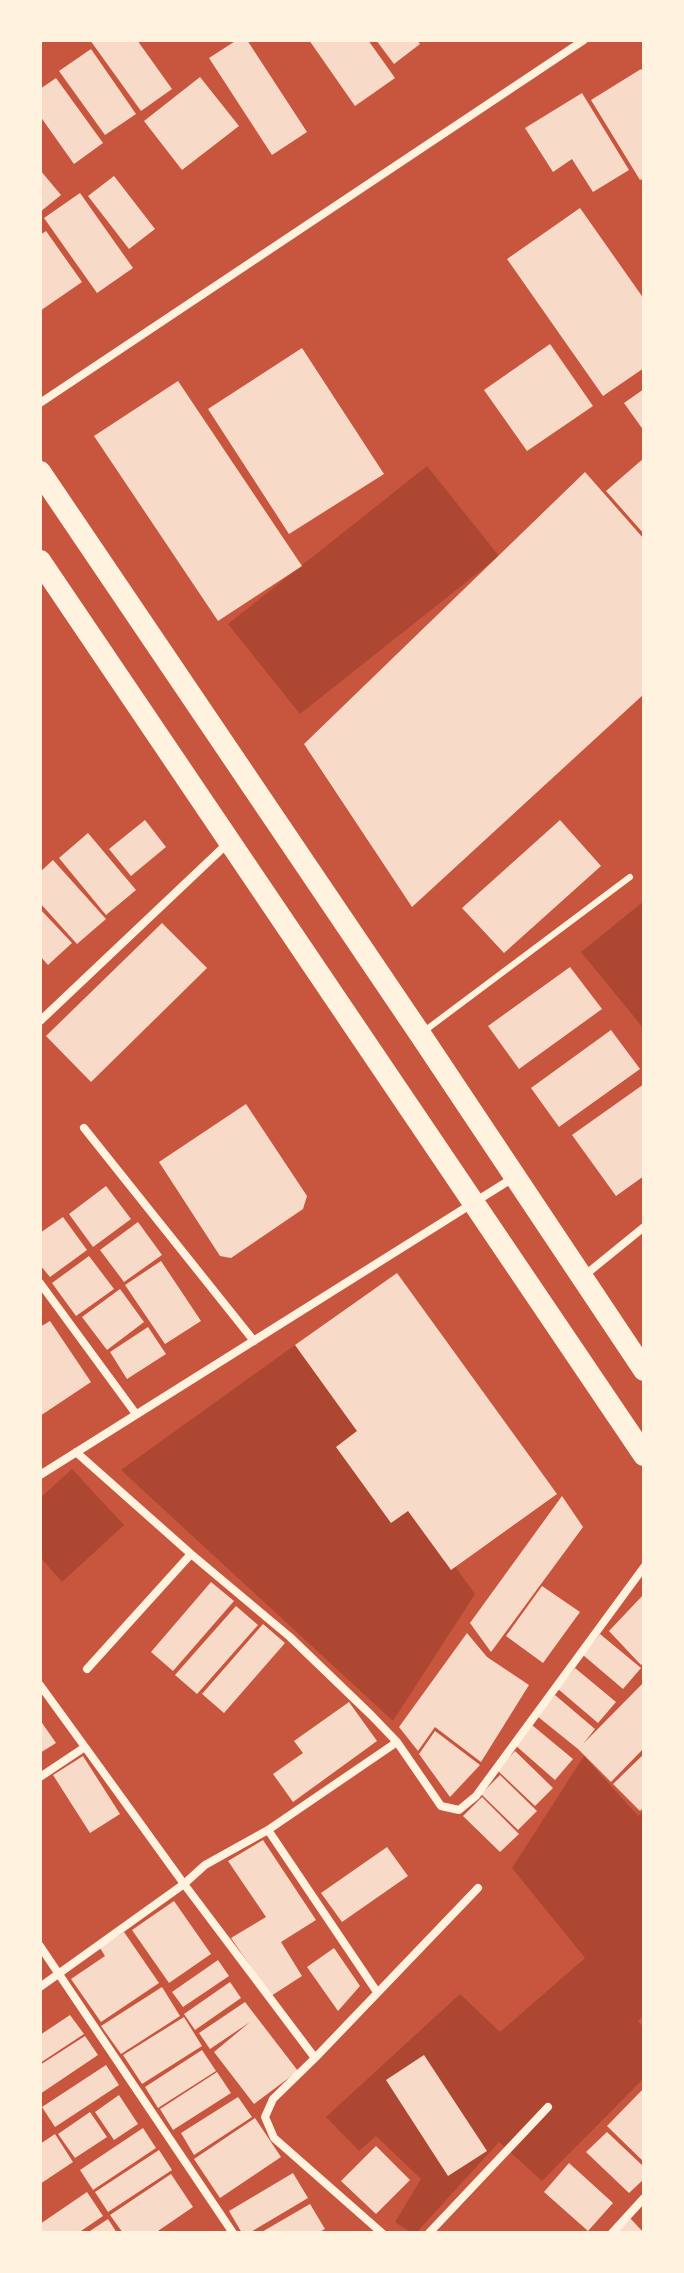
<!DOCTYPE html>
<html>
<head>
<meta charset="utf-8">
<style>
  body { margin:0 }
  #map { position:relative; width:684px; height:2273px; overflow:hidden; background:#c8553d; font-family:Quicksand,sans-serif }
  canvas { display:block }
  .frame { position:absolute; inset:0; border:42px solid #fff3e0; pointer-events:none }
</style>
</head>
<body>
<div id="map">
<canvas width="684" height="2273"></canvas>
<div class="frame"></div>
</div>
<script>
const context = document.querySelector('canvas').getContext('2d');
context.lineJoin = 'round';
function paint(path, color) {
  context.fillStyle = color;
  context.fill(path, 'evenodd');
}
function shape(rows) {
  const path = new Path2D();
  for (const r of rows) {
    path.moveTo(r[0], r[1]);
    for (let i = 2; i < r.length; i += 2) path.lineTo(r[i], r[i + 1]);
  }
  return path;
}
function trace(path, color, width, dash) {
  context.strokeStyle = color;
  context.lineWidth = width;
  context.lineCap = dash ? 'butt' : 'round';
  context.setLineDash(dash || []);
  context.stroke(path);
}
const green = shape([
  [427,466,499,556,300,714,228,624],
  [644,901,644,1029,581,952],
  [295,1345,475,1594,393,1721,121,1470],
  [72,1469,124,1525,62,1582,40,1557,40,1498],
  [584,1756,638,1816,644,1811,644,2015,638,2021,644,2028,644,2078,542,2181,499,2142,416,2233,412,2233,395,2222,421,2179,376,2136,359,2151,326,2117,460,1994,500,2032,585,1958,512,1868]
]);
const building = shape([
  [90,40,137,40,172,89,141,111],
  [237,40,247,40,307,132,272,155,209,58],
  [309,40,368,40,395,78,355,106],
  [376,40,417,40,420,44,394,64],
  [91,49,136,114,105,135,59,71],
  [641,69,644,73,644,178,640,180,591,100],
  [200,77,239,126,182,170,144,121],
  [56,78,103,143,74,164,40,116,40,89],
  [582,93,629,170,593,192,572,159,553,172,525,128],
  [40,170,61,195,40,212],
  [114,176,155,229,129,249,88,196],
  [80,193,133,268,97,293,44,218],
  [580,208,644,299,644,368,603,396,507,259],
  [46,231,82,282,40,311,40,235],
  [550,344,593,406,527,451,484,390],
  [302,348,384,474,289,534,208,409],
  [178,381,302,566,218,621,94,436],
  [644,389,644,431,624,403],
  [644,458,644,534,606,491],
  [585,472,644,539,644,694,412,907,304,744],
  [145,820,166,847,131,876,109,849],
  [560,820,601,866,504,953,462,908],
  [88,833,136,890,106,915,59,858],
  [53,860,106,919,77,944,40,903,40,872],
  [40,909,72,943,48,965,40,956],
  [162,923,207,968,91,1082,46,1036],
  [570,967,602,1009,519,1069,488,1026],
  [611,1030,640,1069,559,1127,531,1088],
  [644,1084,644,1176,616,1196,572,1135],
  [246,1104,307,1196,303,1209,231,1258,220,1256,159,1162],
  [106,1186,131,1219,93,1247,69,1214],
  [63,1217,87,1250,50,1277,40,1265,40,1233],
  [138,1222,162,1255,124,1282,100,1250],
  [89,1256,114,1289,76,1316,52,1283],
  [161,1261,201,1321,165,1344,125,1285],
  [397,1273,557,1494,451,1570,408,1511,391,1523,336,1447,357,1431,295,1345],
  [120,1289,144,1322,107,1350,82,1317],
  [50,1321,91,1382,40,1416,40,1327],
  [148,1327,166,1354,127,1379,110,1352],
  [562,1496,583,1527,491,1652,470,1623],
  [211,1582,234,1601,173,1671,151,1652],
  [542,1586,580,1612,543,1663,506,1636],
  [644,1594,644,1662,641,1665,609,1631],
  [236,1606,258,1625,197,1694,175,1675],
  [263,1624,285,1643,224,1713,202,1694],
  [467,1633,487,1657,529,1685,481,1762,435,1727,418,1751,399,1727],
  [600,1634,641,1668,623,1689,583,1655],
  [575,1668,616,1702,598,1723,558,1689],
  [644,1682,644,1748,611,1782,578,1749,537,1716,555,1695,595,1729,583,1744],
  [349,1702,377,1741,293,1802,273,1774,303,1753,294,1741],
  [40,1720,56,1743,40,1753],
  [532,1725,573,1759,555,1780,515,1745],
  [435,1731,480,1765,450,1797,419,1754],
  [515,1751,553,1788,535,1806,497,1770],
  [644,1754,644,1807,640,1811,613,1784],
  [83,1756,120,1814,90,1833,53,1775],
  [500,1775,537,1811,518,1830,481,1794],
  [482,1797,519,1834,500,1852,463,1816],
  [263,1840,316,1920,281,1942,302,1976,271,1996,231,1938,266,1917,228,1861],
  [387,1847,408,1876,342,1922,321,1893],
  [174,1901,211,1954,169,1983,132,1930],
  [124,1932,159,1983,101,2022,71,1979,105,1956,100,1948],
  [334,1948,360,1986,338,2011,307,1967],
  [218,1960,229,1976,183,2007,172,1992],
  [230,1982,241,1998,195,2030,184,2014],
  [162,1987,180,2016,121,2054,101,2026],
  [245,2002,298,2071,254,2104,214,2052,250,2022,210,2049,199,2033],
  [70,2015,84,2034,40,2063,40,2035],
  [184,2017,202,2046,142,2084,123,2055],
  [85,2036,98,2055,40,2094,40,2065],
  [202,2050,216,2071,158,2108,145,2087],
  [424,2055,487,2151,448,2176,386,2080],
  [106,2065,119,2085,55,2127,42,2107],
  [217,2072,231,2093,173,2130,160,2109],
  [644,2088,644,2162,607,2126],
  [119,2095,138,2124,114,2140,95,2112],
  [238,2097,252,2117,194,2155,181,2133],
  [90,2112,107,2137,75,2158,58,2134],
  [255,2118,281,2157,220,2198,194,2159],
  [143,2128,156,2148,93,2190,80,2170],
  [607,2132,644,2167,644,2179,629,2193,586,2152],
  [55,2134,73,2162,40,2184,40,2144],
  [376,2146,410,2180,376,2214,341,2181],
  [159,2150,172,2170,108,2212,95,2192],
  [569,2163,613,2203,588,2231,544,2192],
  [293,2173,308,2198,249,2233,242,2233,229,2211],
  [171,2174,193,2207,155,2233,123,2233,110,2215],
  [87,2192,103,2216,78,2233,40,2233,40,2224],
  [310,2204,325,2229,317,2233,260,2233],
  [630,2218,644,2233,615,2233],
  [108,2219,117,2233,87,2233]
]);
const service = shape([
  [423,1032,630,877]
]);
const minor = shape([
  [40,403,584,40],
  [40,1021,228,843],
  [84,1128,254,1341],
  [585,1275,644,1227],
  [40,1283,136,1414],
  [76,1452,191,1554,290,1637,371,1715,397,1742,441,1806,459,1810,476,1796,644,1567],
  [40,1475,513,1178],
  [87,1669,191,1554],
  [40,1685,85,1747,40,1777],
  [85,1747,184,1884,315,2058,478,1888],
  [268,1830,377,1992],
  [40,1946,233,2233],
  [40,1987,184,1884,205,1865,268,1830,397,1742],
  [315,2058,273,2099,265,2117,274,2138,382,2233],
  [429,2233,548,2107],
  [612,2233,644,2198]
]);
const trunk = shape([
  [40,472,420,1034,644,1370],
  [40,561,644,1455]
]);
paint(green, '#ae4732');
paint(building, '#f7dbc8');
trace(service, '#fff3e0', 6);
trace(minor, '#fff3e0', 8);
trace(trunk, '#fff3e0', 22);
</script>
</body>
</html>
